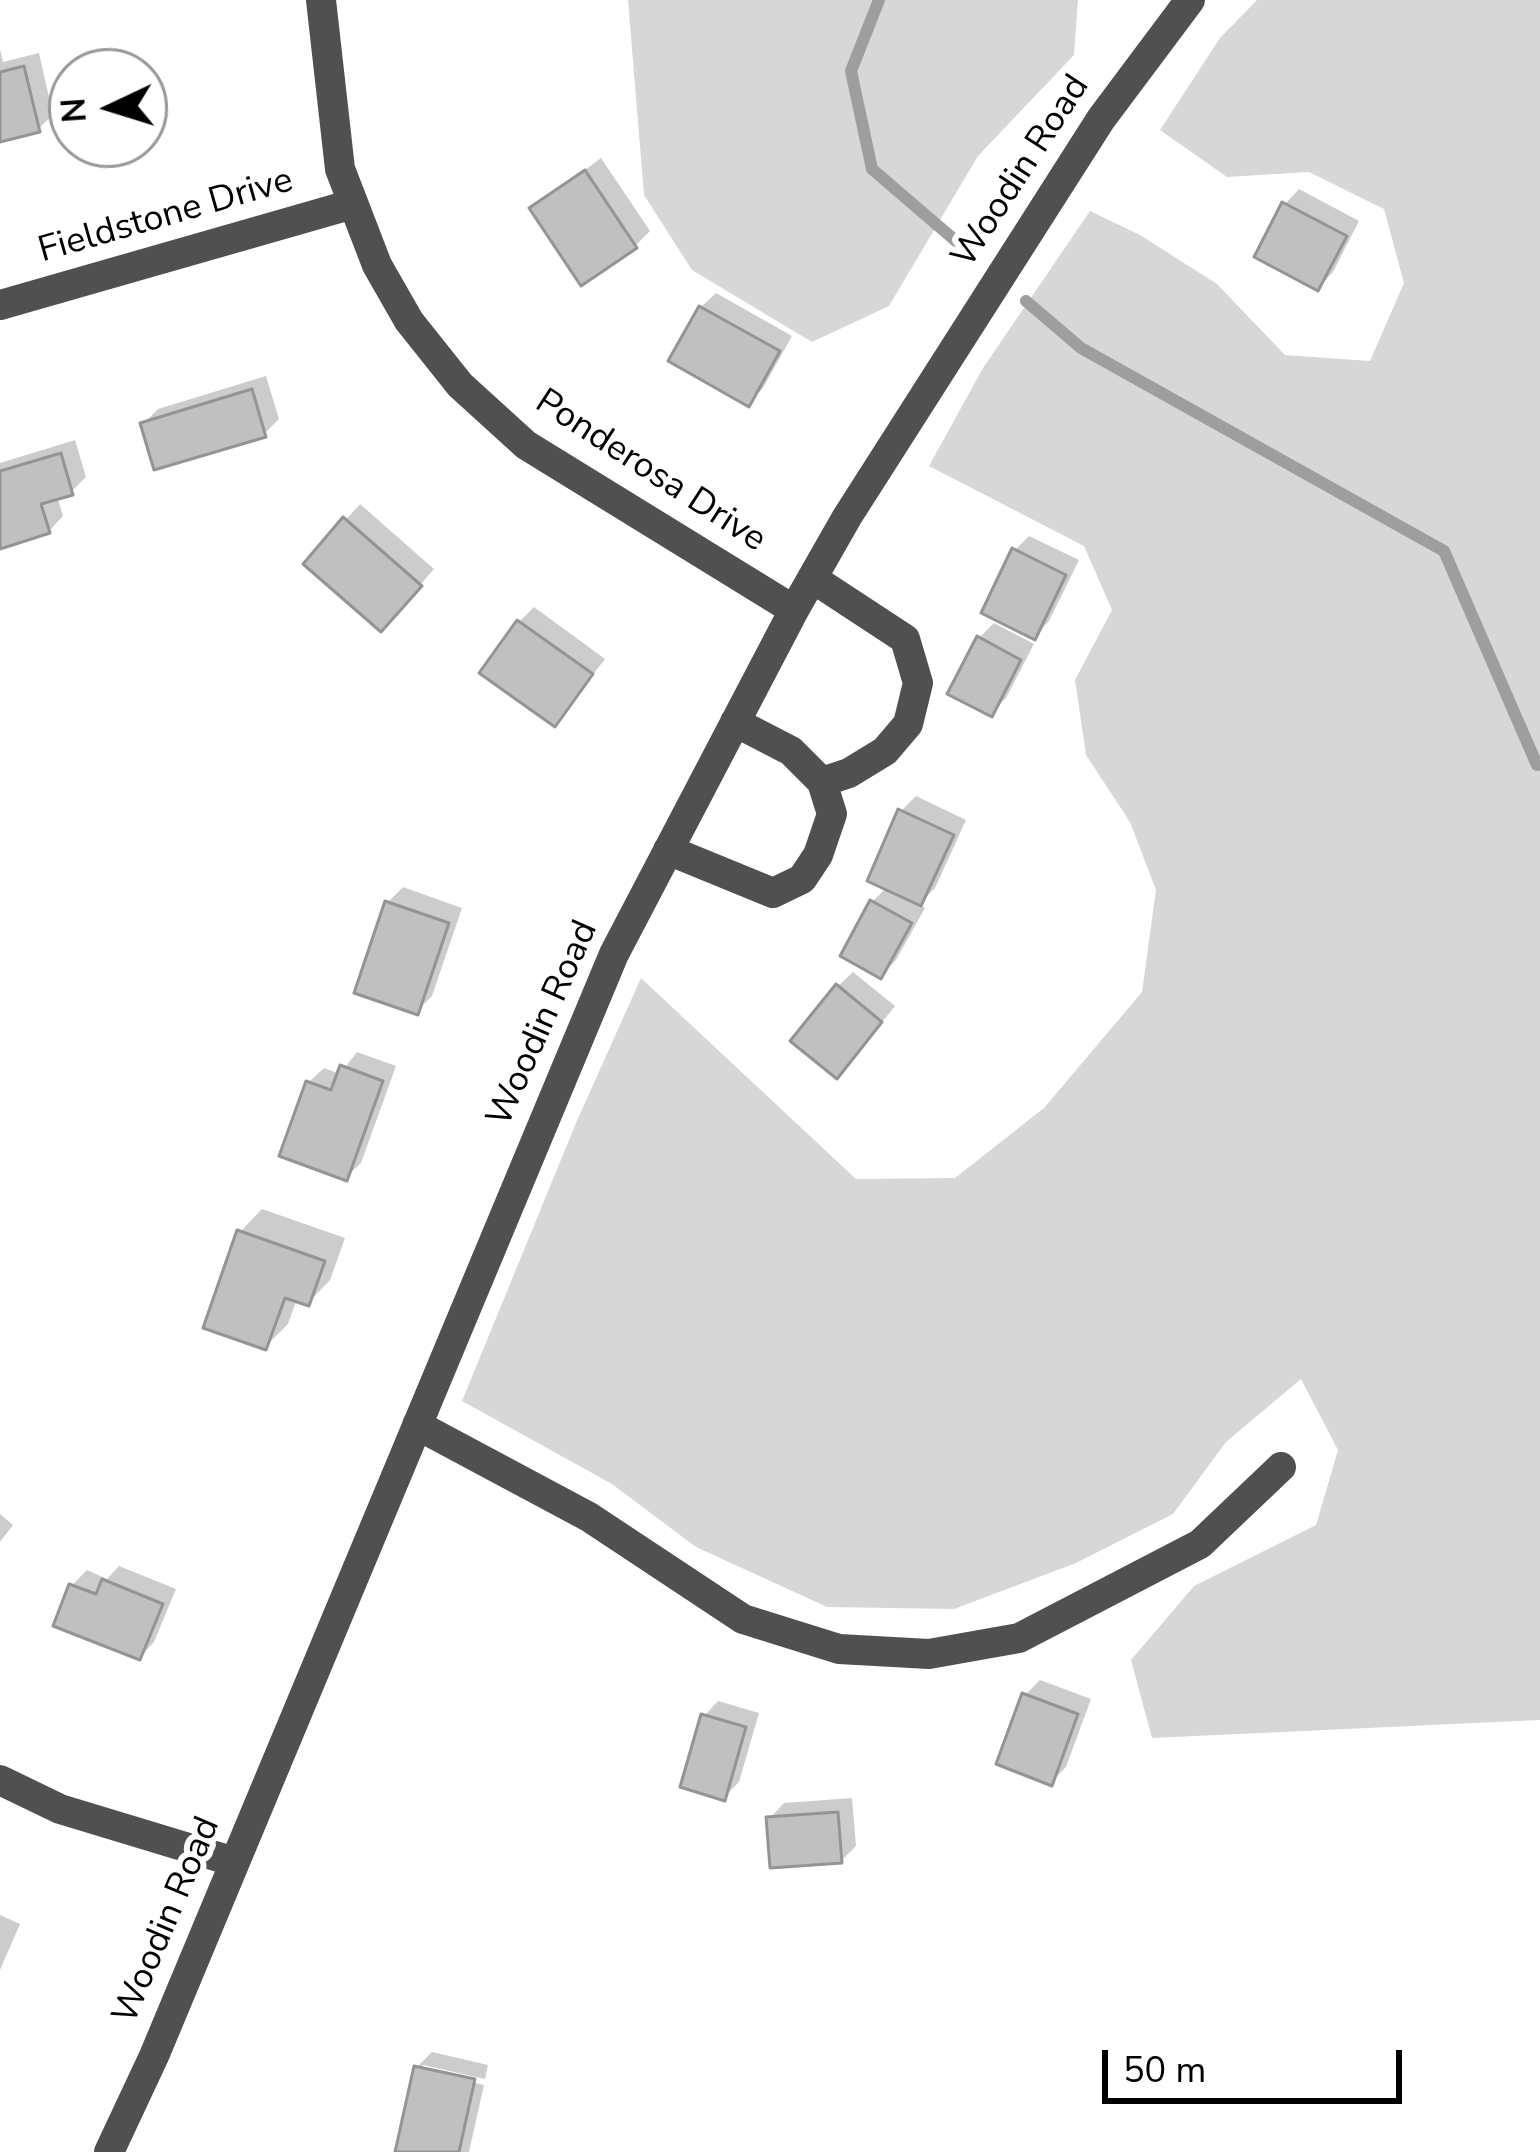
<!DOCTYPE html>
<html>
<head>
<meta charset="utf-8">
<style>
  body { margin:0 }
  #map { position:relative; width:1540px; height:2152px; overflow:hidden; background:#fff; font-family:"Nunito Sans",sans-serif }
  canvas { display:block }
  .north { position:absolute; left:48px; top:48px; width:120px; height:120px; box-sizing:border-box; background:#fff; border:3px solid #999; border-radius:50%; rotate:266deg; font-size:33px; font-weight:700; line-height:48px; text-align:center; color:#000 }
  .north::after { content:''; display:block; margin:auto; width:42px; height:54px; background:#000; clip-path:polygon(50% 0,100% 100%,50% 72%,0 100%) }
  .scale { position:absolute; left:1102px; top:2050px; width:300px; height:54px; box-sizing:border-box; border:6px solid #000; border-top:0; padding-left:15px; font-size:36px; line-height:42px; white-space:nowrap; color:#000; -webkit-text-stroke:9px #fff; paint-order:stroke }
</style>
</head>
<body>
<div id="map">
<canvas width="1540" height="2152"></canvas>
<div class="north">N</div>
<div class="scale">50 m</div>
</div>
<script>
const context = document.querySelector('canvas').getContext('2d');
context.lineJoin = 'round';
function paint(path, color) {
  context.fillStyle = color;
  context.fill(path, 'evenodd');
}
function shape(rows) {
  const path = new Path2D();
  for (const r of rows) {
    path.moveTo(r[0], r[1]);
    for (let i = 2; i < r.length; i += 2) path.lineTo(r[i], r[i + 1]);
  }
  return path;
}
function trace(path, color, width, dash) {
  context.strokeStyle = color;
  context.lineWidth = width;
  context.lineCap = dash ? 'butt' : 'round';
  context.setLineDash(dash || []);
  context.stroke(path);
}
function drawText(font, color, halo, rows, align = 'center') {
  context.font = font + ' "Nunito Sans",sans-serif';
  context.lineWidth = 12;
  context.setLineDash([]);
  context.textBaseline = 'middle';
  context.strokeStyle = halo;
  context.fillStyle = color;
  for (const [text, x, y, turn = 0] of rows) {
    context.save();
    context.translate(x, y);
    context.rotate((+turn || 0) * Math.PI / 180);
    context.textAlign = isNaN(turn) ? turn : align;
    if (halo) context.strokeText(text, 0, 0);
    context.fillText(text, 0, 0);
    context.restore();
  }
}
const green = shape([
  [628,0,1078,0,1074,55,978,156,889,306,812,342,692,270,644,195],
  [1257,0,1540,0,1540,1720,1152,1738,1131,1660,1194,1586,1316,1525,1338,1450,1301,1379,1226,1442,1173,1514,1076,1563,954,1609,827,1607,696,1547,612,1484,462,1401,576,1123,641,978,856,1179,955,1178,1044,1108,1142,992,1156,890,1130,822,1086,755,1075,680,1112,610,1084,546,929,466,983,368,1090,211,1140,235,1217,284,1285,355,1370,361,1404,283,1384,209,1309,172,1227,177,1160,130,1220,38]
]);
const shadow = shape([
  [0,49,3,62,39,53,53,115,38,129,0,139],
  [601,158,650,231,635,246,533,209],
  [1299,189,1359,221,1333,272,1318,287,1285,204],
  [716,293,792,336,763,388,748,403,701,307],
  [266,376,279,419,264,434,144,423,158,409],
  [75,440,86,477,71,492,57,496,63,516,49,531,0,545,0,463],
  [360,504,434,569,396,613,307,563],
  [1029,536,1079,560,1049,621,1035,636,1015,550],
  [534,607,605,659,555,724,519,622],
  [994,623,1034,644,1006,698,991,713,979,638],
  [916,796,966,820,935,888,919,904,925,908,896,960,881,975,872,902,887,887,901,811],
  [403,887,462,908,432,996,417,1011,388,902],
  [853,972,895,1006,851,1060,838,986],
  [357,1052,396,1066,361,1163,346,1177,309,1082,324,1068,340,1074],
  [262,1209,345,1238,330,1280,308,1303,297,1299,288,1324,265,1347,240,1232],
  [0,1514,13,1525,0,1542],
  [119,1566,176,1589,154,1642,140,1657,72,1585,87,1570,107,1579],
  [1040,1680,1091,1699,1066,1767,1051,1782,1025,1695],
  [718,1701,759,1713,739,1782,724,1797,704,1716],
  [852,1798,856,1846,841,1861,770,1818,784,1803],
  [0,1915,20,1924,0,1970],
  [432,2052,488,2065,485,2079,423,2065,423,2071,484,2085,469,2152,398,2152,417,2067]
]);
const stream = shape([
  [879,0,851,71,872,169,971,254],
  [1026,301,1081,348,1444,551,1537,765]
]);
const building = shape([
  [24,66,40,132,0,142,0,72,24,66],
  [585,170,637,248,581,286,529,208,585,170],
  [1282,202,1347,236,1318,291,1254,257,1282,202],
  [699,306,780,351,749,407,668,361,699,306],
  [252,389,266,437,154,470,140,423,252,389],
  [61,453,73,495,41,504,50,533,0,549,0,471,61,453],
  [343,517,422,586,381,632,303,564,343,517],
  [1012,548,1066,575,1035,640,981,613,1012,548],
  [517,620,593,674,555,727,479,673,517,620],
  [977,636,1021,660,992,717,947,694,977,636],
  [898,809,954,835,921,906,867,881,898,809],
  [870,900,912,923,881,979,840,956,870,900],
  [385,901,449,923,418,1015,354,993,385,901],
  [836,984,882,1022,837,1079,790,1041,836,984],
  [340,1065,383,1081,347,1181,279,1156,306,1081,331,1090,340,1065],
  [237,1230,325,1261,309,1306,285,1298,266,1350,203,1328,237,1230],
  [102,1579,163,1604,140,1660,53,1626,69,1584,96,1594,102,1579],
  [1022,1693,1078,1714,1052,1786,996,1764,1022,1693],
  [701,1714,746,1727,725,1801,680,1787,701,1714],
  [838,1812,842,1863,770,1868,766,1817,838,1812],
  [414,2066,475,2079,459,2152,395,2152,414,2066]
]);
const minor = shape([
  [321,0,340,169,377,265,409,321,460,385,526,445,794,610],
  [0,305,353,204],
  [812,578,905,639,918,683,908,724,885,751,849,773,822,782],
  [668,850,773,893,802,879,818,855,832,814,822,782,791,751,735,722],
  [417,1425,589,1517,743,1619,839,1649,929,1654,1019,1638,1200,1544,1281,1467],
  [0,1780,60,1809,235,1862],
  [109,2152,154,2056,614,954,794,610,847,517,1101,119,1190,0]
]);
const streetNames = [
  ["Woodin Road",1022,172,-57],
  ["Fieldstone Drive",166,217,-16],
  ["Ponderosa Drive",650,472,33],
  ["Woodin Road",544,1024,-66],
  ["Woodin Road",168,1921,-67]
];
paint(green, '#d7d7d7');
paint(shadow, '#0003');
trace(stream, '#9e9e9e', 12);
paint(building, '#c0c0c0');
trace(building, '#949494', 3);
trace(minor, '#505050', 30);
drawText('36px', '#000', '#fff', streetNames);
</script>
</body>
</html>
